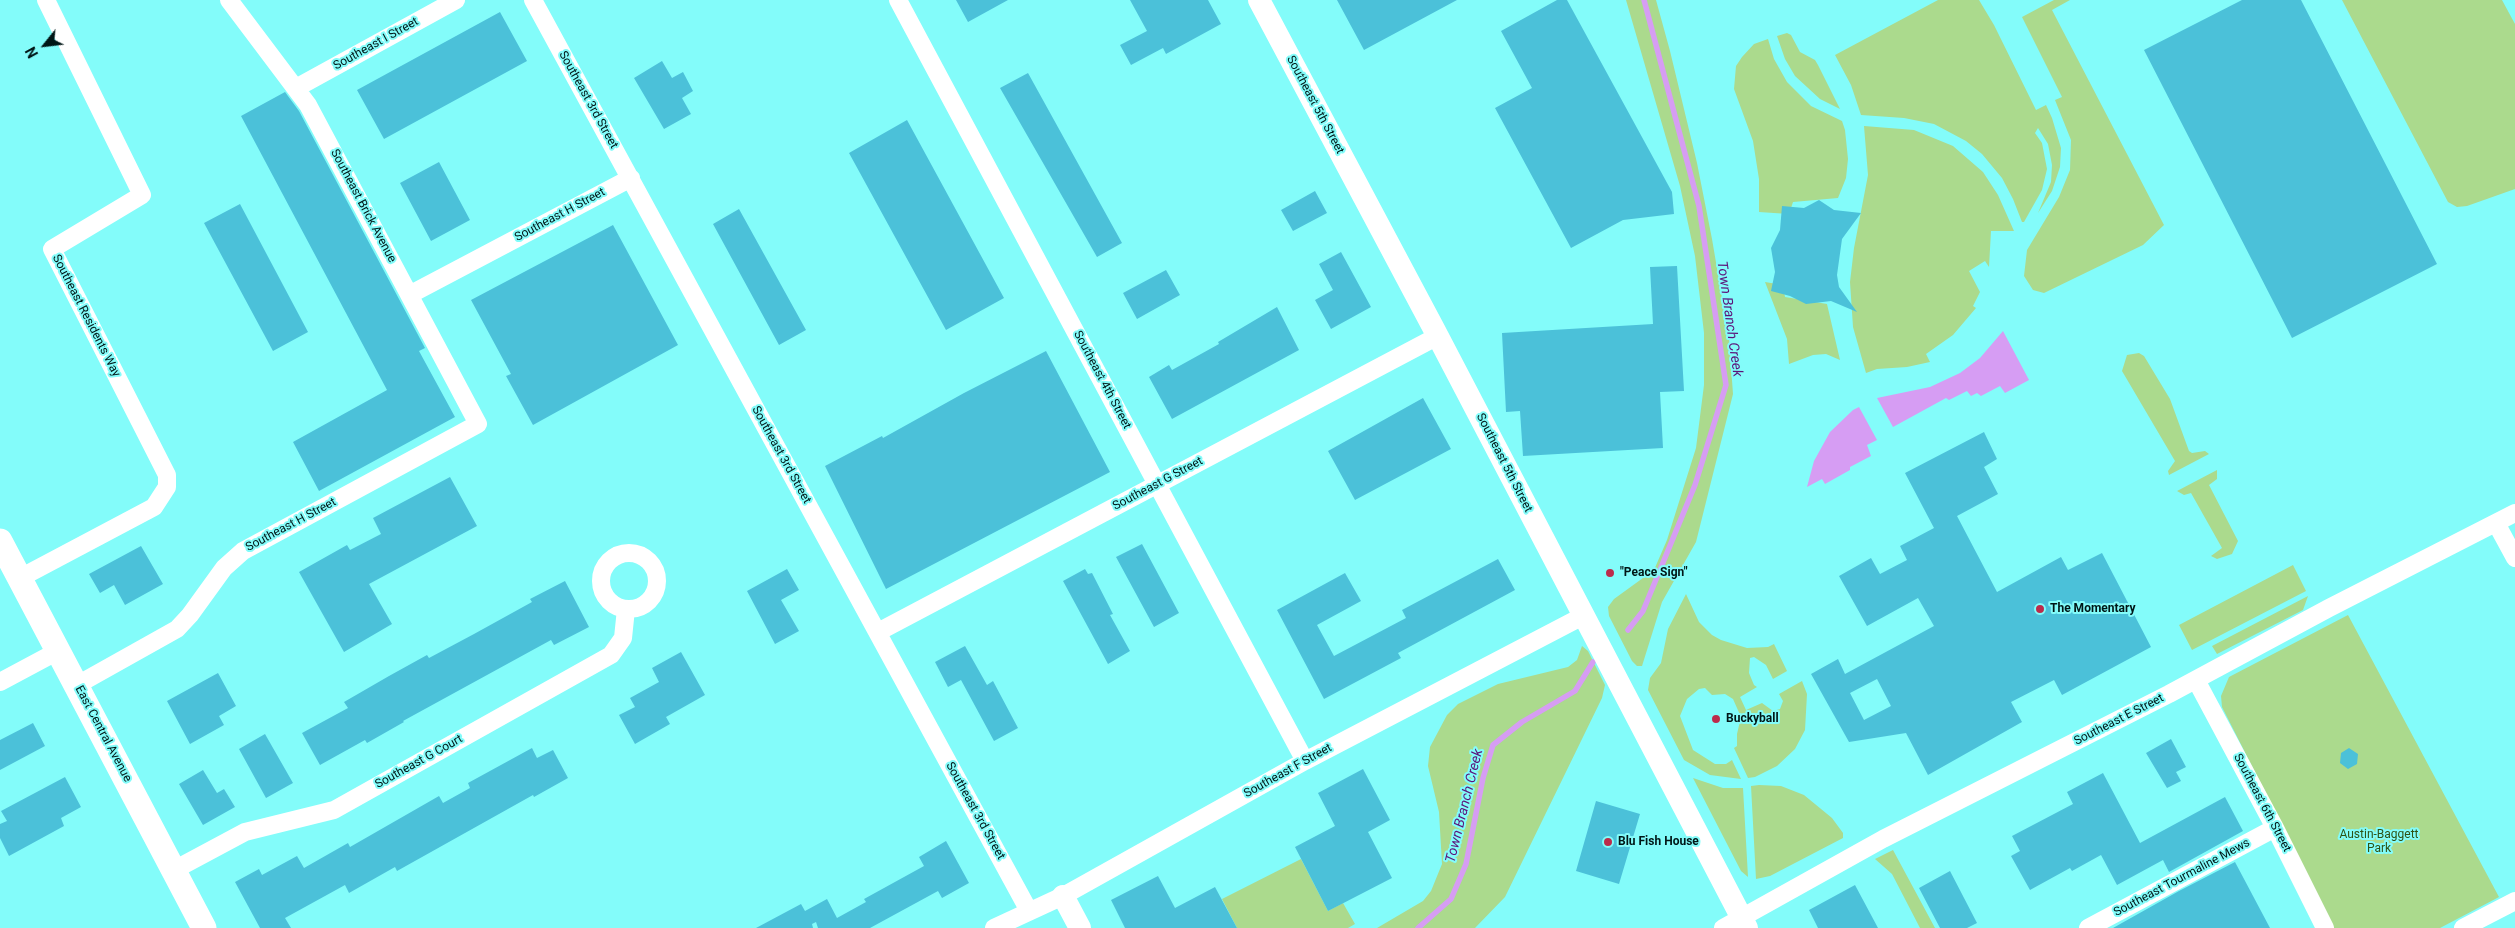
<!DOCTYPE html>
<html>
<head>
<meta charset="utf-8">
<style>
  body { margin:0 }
  #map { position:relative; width:2515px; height:928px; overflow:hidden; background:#83fcfa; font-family:Roboto,sans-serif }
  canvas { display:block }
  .north { position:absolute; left:20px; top:20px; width:50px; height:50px; -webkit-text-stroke:4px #83fcfa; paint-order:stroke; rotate:241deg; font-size:14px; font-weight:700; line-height:20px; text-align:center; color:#001616 }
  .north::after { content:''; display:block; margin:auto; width:18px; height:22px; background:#001616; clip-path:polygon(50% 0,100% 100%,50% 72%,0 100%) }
</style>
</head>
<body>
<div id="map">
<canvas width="2515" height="928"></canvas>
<div class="north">N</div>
</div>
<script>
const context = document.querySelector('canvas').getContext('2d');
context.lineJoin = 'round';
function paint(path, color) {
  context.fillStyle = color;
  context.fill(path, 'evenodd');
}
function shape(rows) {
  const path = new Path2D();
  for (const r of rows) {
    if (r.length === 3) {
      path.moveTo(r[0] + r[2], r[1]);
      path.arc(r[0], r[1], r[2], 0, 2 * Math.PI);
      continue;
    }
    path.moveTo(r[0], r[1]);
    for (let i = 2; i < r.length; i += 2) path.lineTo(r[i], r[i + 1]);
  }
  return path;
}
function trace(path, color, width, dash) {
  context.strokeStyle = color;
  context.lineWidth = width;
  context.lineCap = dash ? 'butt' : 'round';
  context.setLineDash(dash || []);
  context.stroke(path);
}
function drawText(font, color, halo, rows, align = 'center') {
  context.font = font + ' Roboto,sans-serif';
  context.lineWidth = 4;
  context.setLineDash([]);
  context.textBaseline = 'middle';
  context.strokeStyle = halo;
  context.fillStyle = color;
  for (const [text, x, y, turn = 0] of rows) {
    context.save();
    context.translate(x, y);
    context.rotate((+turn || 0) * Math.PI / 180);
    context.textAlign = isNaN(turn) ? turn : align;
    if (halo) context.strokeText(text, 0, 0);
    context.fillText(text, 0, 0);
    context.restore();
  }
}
const green = shape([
  [1626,0,1656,0,1670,51,1697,163,1712,239,1729,339,1733,394,1696,542,1662,602,1642,666,1637,666,1632,661,1609,616,1608,607,1614,599,1654,570,1667,540,1696,448,1704,385,1704,333,1695,256,1680,186],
  [1938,0,1979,0,1994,25,2036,110,2046,105,2052,118,2061,148,2060,167,2052,191,2038,213,2051,182,2052,165,2048,144,2038,128,2035,133,2042,143,2047,169,2042,190,2024,222,2022,222,2013,199,2002,178,1982,154,1966,141,1934,124,1904,118,1861,115,1851,85,1835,55],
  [2054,0,2070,0,2052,10,2164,225,2143,245,2044,293,2033,290,2024,276,2027,250,2059,197,2070,170,2071,140,2055,100,2062,97,2022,17],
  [2342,0,2502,0,2515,24,2515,189,2467,206,2457,207,2448,202],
  [1787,33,1791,35,1800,52,1815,60,1818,65,1840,109,1820,99,1795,76,1785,59,1777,36],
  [1768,39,1774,59,1787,82,1811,106,1842,121,1845,130,1848,159,1846,178,1838,198,1793,202,1789,214,1759,212,1759,179,1753,141,1734,89,1736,66,1742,57,1754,44],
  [1864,126,1914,130,1953,146,1983,172,1998,195,2014,231,1991,231,1989,267,1985,261,1969,271,1980,292,1973,306,1976,308,1953,335,1926,354,1930,362,1907,367,1877,369,1866,373,1853,327,1850,282,1854,248,1868,175],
  [1765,282,1783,285,1785,297,1827,304,1840,360,1826,354,1813,355,1789,364,1787,339],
  [2139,353,2144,356,2170,399,2189,451,2192,453,2205,451,2209,454,2169,475,2168,471,2175,461,2122,371,2127,355],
  [2217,470,2217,479,2209,485,2238,541,2232,554,2217,559,2211,556,2222,548,2191,493,2184,495,2177,491],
  [2293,565,2306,591,2192,650,2179,625],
  [1686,594,1699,622,1712,635,1721,640,1747,648,1768,647,1774,644,1787,671,1773,679,1766,665,1754,657,1750,658,1749,673,1754,685,1757,687,1740,697,1746,710,1762,703,1773,711,1780,709,1783,701,1779,694,1802,681,1807,694,1805,730,1795,749,1777,766,1755,777,1748,778,1734,748,1737,746,1737,734,1741,717,1733,699,1725,694,1712,695,1705,688,1699,689,1687,699,1680,716,1693,750,1715,764,1726,764,1732,760,1741,779,1710,775,1684,760,1648,690,1650,678,1661,663,1668,629],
  [2308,596,2303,610,2217,654,2212,646],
  [2348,615,2499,897,2440,928,2334,928,2222,707,2221,696,2229,677],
  [1582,646,1588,651,1605,685,1602,698,1505,897,1475,928,1377,928,1423,901,1431,891,1442,864,1439,812,1428,766,1430,747,1447,715,1458,704,1498,684,1568,667,1577,660],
  [1693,778,1723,788,1743,788,1748,877,1741,871],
  [1759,785,1781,786,1804,795,1832,818,1843,833,1843,838,1770,876,1756,879,1751,786],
  [1893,850,1935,928,1920,928,1892,874,1875,859],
  [1301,859,1328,911,1343,903,1355,924,1348,928,1237,928,1222,899]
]);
const water = shape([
  [2003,331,2029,380,2005,393,2000,386,1981,396,1977,393,1971,396,1967,391,1949,400,1946,398,1893,427,1877,398,1930,387,1960,373,1980,358],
  [1859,407,1877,440,1867,445,1871,456,1850,467,1850,470,1825,484,1822,479,1807,487,1814,461,1830,432,1853,410]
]);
const stream = shape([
  [1628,630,1643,611,1695,485,1726,385,1699,206,1644,0],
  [1418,928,1451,899,1466,864,1483,778,1493,745,1522,722,1575,691,1593,662]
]);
const building = shape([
  [956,0,1008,0,968,22],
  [1130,0,1208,0,1221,24,1166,54,1163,48,1131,65,1120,45,1147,31],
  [1337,0,1457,0,1364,50],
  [1557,0,1567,0,1672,192,1674,214,1623,220,1571,248,1495,108,1532,88,1501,31],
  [2242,0,2301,0,2437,264,2292,338,2144,50],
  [500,12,527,61,384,139,357,90],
  [662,61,672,78,683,72,693,91,682,98,691,114,664,129,634,78],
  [1028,73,1122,243,1097,257,1000,88],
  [285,92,299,111,425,348,419,351,455,417,319,491,293,442,387,390,241,116],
  [907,120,1004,298,946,330,849,153],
  [439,162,470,220,431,241,400,183],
  [1315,191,1327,213,1293,231,1281,210],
  [1819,200,1834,210,1861,213,1842,239,1837,275,1839,287,1857,312,1831,301,1806,304,1790,296,1771,291,1775,272,1771,248,1780,230,1782,206,1804,208],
  [240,204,308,332,273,351,204,223],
  [739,209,806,330,779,345,713,224],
  [613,225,678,345,533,425,506,376,511,374,471,300],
  [1341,252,1371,307,1331,329,1315,300,1333,290,1319,264],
  [1677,266,1684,391,1660,392,1663,448,1523,456,1520,411,1506,412,1502,333,1653,324,1650,267],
  [1166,270,1180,295,1137,319,1123,293],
  [1277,307,1299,350,1172,419,1149,377,1169,365,1172,370,1219,344,1218,342],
  [1046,351,1110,472,886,589,825,466,882,436,883,438,964,393],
  [1423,398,1451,449,1355,500,1328,451],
  [1984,432,1997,459,1984,467,1998,494,1957,516,1997,592,2061,557,2068,570,2102,553,2151,647,2062,695,2054,680,2011,702,2022,722,1928,775,1906,733,1849,742,1811,674,1838,659,1845,674,1934,626,1918,598,1867,626,1839,576,1871,558,1880,574,1907,560,1900,546,1934,528,1905,473],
  [1877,679,1891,706,1864,720,1850,693],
  [450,477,477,526,369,584,392,624,344,652,299,572,347,545,350,550,381,534,373,518],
  [1142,544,1179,613,1154,627,1116,557],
  [141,546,163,584,125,605,114,585,100,593,89,574],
  [1498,559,1515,590,1398,653,1401,658,1324,699,1277,610,1345,573,1361,601,1317,625,1334,656,1406,618,1402,610],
  [787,569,799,590,781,600,799,631,775,644,747,591],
  [1085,569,1088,574,1092,573,1113,614,1110,615,1130,651,1108,664,1063,581],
  [565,581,589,627,554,645,551,640,403,721,404,722,367,743,365,740,320,765,302,733,348,708,344,702,389,676,427,655,429,658,474,634,532,602,530,599],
  [965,646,987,685,993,681,1018,728,994,741,961,680,948,687,935,662],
  [681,652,705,695,666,717,670,724,635,744,619,715,635,707,630,698,659,682,652,668],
  [218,673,236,706,219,716,224,725,190,744,167,701],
  [33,723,45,746,0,770,0,740],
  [265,734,293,783,266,798,239,749],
  [2171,739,2186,767,2176,772,2181,781,2167,788,2146,753],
  [532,748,537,758,553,750,568,778,534,797,533,795,397,871,395,867,349,893,345,885,285,918,291,928,260,928,235,882,259,869,262,875,297,856,304,868,348,843,350,847,439,796,443,803,470,788,468,783],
  [2349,748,2358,754,2357,764,2348,769,2340,763,2341,753],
  [1363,769,1390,820,1368,832,1392,878,1328,911,1295,847,1335,826,1318,793],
  [203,770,217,793,224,789,235,807,203,825,179,784],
  [2103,773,2140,843,2225,797,2243,831,2169,872,2163,860,2117,885,2101,855,2072,871,2070,868,2030,890,2011,856,2020,851,2012,836,2073,804,2067,792],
  [65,777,81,807,61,818,64,826,9,856,0,838,0,824,7,821,1,811],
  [1596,801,1640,814,1619,884,1576,871],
  [946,841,969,883,942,898,938,891,870,928,818,928,816,922,812,924,813,928,756,928,801,904,805,911,827,899,837,918,866,902,864,899,924,866,919,857],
  [2235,862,2270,928,2113,928,2179,891],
  [1950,871,1977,923,1967,928,1940,928,1919,888],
  [1158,876,1175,908,1215,887,1237,928,1125,928,1111,900],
  [1855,885,1878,928,1818,928,1809,910]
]);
const minor = shape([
  [533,0,1029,911],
  [898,0,1305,761],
  [296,88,456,0],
  [411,294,631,178],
  [2496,523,2515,558],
  [629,581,28],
  [20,578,154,507,167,487,167,475,52,249,142,195,46,0],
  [878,632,1438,336],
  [2196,680,2275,828,2325,928],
  [0,682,58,651],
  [77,685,177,629,190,615,224,568,243,551,478,424,308,105,229,0],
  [174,870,245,832,334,810,611,655,623,638,626,609],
  [994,928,1063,896,1305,761,1583,616],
  [1723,928,1883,839,2169,694,2329,608,2515,513],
  [2088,928,2275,828],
  [2463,928,2515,901]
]);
const tertiary = shape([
  [1259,0,1434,329,1747,928],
  [1063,896,1080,928]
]);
const secondary = shape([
  [0,541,204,928]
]);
const markers = [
  [1610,573,5,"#bc2b4b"],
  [2040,609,5,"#bc2b4b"],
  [1716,719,5,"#bc2b4b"],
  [1608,842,5,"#bc2b4b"]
];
const streetNames = [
  ["Southeast I Street",376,44,-29],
  ["Southeast 3rd Street",588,100,61],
  ["Southeast 5th Street",1315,105,62],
  ["Southeast Brick Avenue",363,206,62],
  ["Southeast H Street",560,215,-28],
  ["Southeast Residents Way",86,316,63],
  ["Southeast 4th Street",1102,380,62],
  ["Southeast 3rd Street",781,455,61],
  ["Southeast 5th Street",1504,463,63],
  ["Southeast G Street",1158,484,-28],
  ["Southeast H Street",291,525,-28],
  ["Southeast E Street",2119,720,-27],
  ["East Central Avenue",103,734,62],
  ["Southeast G Court",419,762,-29],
  ["Southeast F Street",1288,771,-29],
  ["Southeast 6th Street",2262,803,62],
  ["Southeast 3rd Street",975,811,61],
  ["Southeast Tourmaline Mews",2182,878,-28]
];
const poiNames = [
  ["\"Peace Sign\"",1620,573],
  ["The Momentary",2050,609],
  ["Buckyball",1726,719],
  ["Blu Fish House",1618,842]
];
const parkNames = [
  ["Austin-Baggett",2379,835],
  ["Park",2379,849]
];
const waterNames = [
  ["Town Branch Creek",1729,319,82],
  ["Town Branch Creek",1465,806,-76]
];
paint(green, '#abda8d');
paint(water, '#d69df3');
trace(stream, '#d69df3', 5.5);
paint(building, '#4bc1d9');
trace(minor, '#fff', 18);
trace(tertiary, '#fff', 22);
trace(secondary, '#fff', 25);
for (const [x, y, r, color] of markers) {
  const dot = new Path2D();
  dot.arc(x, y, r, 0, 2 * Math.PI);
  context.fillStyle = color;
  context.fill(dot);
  trace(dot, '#83fcfa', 2);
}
drawText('12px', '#001616', '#83fcfa', streetNames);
drawText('bold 12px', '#001616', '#83fcfa', poiNames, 'left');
drawText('12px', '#305214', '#83fcfa', parkNames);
drawText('italic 14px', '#5c1379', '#83fcfa', waterNames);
</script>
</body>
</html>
